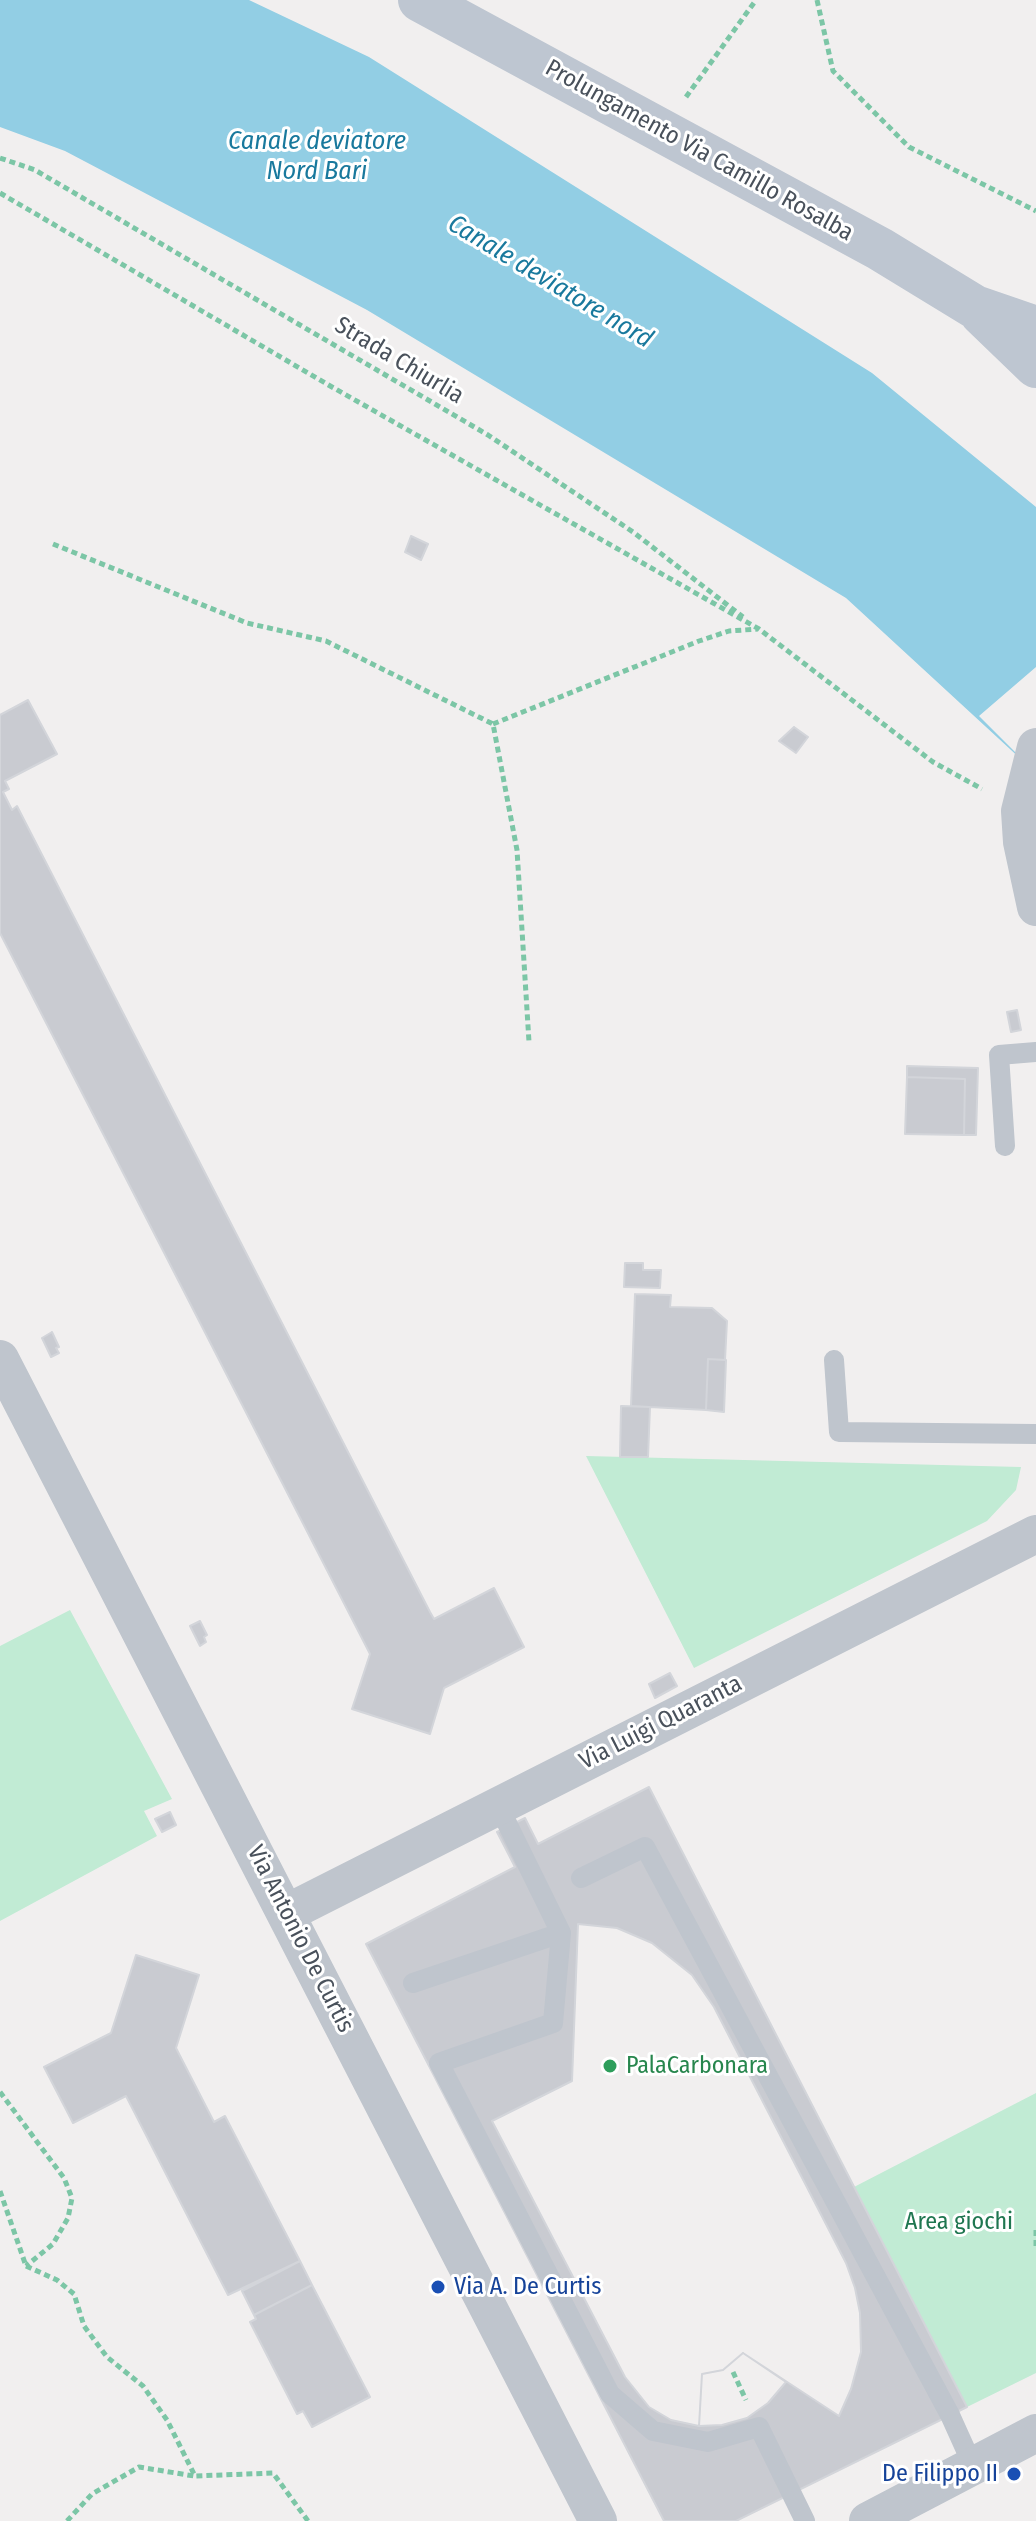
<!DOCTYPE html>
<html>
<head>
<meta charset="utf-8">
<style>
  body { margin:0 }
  canvas { display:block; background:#f1efef }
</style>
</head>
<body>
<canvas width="1036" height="2521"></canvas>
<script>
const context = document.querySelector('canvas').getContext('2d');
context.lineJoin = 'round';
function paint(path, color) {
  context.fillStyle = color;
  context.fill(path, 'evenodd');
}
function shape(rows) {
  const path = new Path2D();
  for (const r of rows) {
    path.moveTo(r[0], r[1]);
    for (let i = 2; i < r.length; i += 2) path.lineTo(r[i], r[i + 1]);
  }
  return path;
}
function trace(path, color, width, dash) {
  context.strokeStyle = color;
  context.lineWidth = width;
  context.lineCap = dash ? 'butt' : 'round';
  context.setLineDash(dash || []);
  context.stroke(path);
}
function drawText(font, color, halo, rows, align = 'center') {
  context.font = font + ' "Fira Sans Condensed",sans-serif';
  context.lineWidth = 6;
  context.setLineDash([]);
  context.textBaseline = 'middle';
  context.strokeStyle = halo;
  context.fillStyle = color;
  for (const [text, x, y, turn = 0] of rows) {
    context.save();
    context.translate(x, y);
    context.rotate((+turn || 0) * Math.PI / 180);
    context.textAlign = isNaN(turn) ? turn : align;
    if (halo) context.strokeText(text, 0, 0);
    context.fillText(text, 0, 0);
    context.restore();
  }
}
const green = shape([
  [586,1456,1021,1467,1016,1490,987,1521,694,1668],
  [70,1610,172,1799,144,1811,157,1836,0,1921,0,1646],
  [1036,2093,1036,2373,967,2407,854,2187]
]);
const water = shape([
  [0,0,249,0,369,57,872,373,1036,507,1036,667,979,716,1036,773,846,598,367,310,65,151,0,127]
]);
const building = shape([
  [411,536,428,544,421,560,405,552,411,536],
  [28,700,57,754,5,781,9,789,3,792,12,810,17,806,430,1612,434,1619,494,1588,524,1647,444,1688,430,1734,352,1709,370,1654,0,933,0,715,28,700],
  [794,727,808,737,796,753,779,741,794,727],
  [1017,1010,1021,1030,1011,1032,1007,1012,1017,1010],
  [907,1066,978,1068,976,1135,964,1135,965,1079,907,1077,907,1066],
  [907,1077,965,1079,964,1135,905,1134,907,1077],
  [625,1263,643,1263,643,1270,661,1270,660,1288,624,1287,625,1263],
  [635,1294,671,1295,670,1307,712,1308,727,1321,725,1360,708,1359,706,1410,631,1406,635,1294],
  [52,1332,59,1347,56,1348,59,1353,51,1357,42,1338,52,1332],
  [708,1359,726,1360,724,1412,706,1410,708,1359],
  [621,1406,650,1407,648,1457,620,1457,621,1406],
  [200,1621,207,1635,204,1637,206,1642,200,1646,190,1626,200,1621],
  [670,1673,677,1686,655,1698,649,1684,670,1673],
  [649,1787,967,2407,736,2521,664,2521,366,1944,515,1867,497,1832,525,1818,538,1844,649,1787],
  [170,1812,176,1825,162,1832,155,1819,170,1812],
  [578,1924,617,1928,652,1943,692,1975,714,2007,846,2263,855,2288,860,2313,861,2352,851,2389,839,2416,743,2353,723,2370,702,2374,699,2426,671,2420,649,2407,625,2377,492,2121,572,2081,578,1924],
  [136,1955,199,1975,176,2048,214,2122,225,2116,300,2261,228,2295,126,2096,73,2123,44,2067,111,2033,136,1955],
  [300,2261,312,2285,254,2315,242,2291,300,2261],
  [312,2285,370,2397,312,2427,303,2411,297,2414,250,2322,256,2319,254,2315,312,2285],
  [743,2353,786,2382,768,2403,747,2418,722,2425,699,2426,702,2374,723,2370,743,2353]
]);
const path = shape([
  [817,0,833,71,909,147,1036,211],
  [686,97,756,0],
  [0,158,35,170,488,435,633,532,743,617],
  [0,193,332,387,759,629,933,762,982,789],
  [53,544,247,623,326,641,493,724,517,850,529,1042],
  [493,724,699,641,729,631,758,629],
  [0,2092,64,2178,72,2198,68,2218,53,2244,26,2266],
  [0,2191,26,2266],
  [1036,2230,1036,2250],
  [26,2266,57,2280,74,2294,84,2326,107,2357,143,2386,167,2420,195,2476,273,2473,308,2521],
  [733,2372,746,2400],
  [67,2521,92,2494,139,2467,194,2476]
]);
const lane = shape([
  [1005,1146,999,1055,1036,1052],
  [834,1360,839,1432,1036,1434],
  [498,1805,561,1933,553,2023,439,2063,610,2394,653,2431,708,2442,759,2427,805,2521],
  [581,1878,645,1847,950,2415,973,2466],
  [413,1983,561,1933]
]);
const street = shape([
  [1036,747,1020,811,1022,842,1036,907],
  [0,1359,598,2521],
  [287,1913,1036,1534],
  [868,2521,1036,2433]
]);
const secondary = shape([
  [420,0,880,249,975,307,1036,328],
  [982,314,1036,366]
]);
const markers = [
  [610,2066,8,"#2e9e5b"],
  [438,2287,8,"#1a4fb4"],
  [1014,2474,8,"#1a4fb4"]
];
const streetNames = [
  ["Prolungamento Via Camillo Rosalba",699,151,29],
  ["Strada Chiurlia",399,361,31],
  ["Via Luigi Quaranta",661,1723,-27],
  ["Via Antonio De Curtis",300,1939,63]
];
const leisureNames = [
  ["PalaCarbonara",626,2066]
];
const parkNames = [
  ["Area giochi",959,2222]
];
const transitNames = [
  ["Via A. De Curtis",454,2287],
  ["De Filippo II",998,2474,"right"]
];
const waterNames = [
  ["Canale deviatore",317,142],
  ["Nord Bari",317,172],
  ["Canale deviatore nord",550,282,31]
];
paint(green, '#c1ebd4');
paint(water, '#92cee4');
paint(building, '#c9cbd1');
trace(building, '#d3d5da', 2);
trace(path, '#7cc6a6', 5, [6, 4]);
trace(lane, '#bfc5cd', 20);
trace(street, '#bfc5cd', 38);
trace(secondary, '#bec6d1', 44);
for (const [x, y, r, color] of markers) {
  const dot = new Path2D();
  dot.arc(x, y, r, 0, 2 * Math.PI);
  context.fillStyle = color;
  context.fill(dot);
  trace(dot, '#fff', 3);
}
drawText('24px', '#49515b', '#fff', streetNames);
drawText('24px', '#27864d', '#fff', leisureNames, 'left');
drawText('24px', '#1f7650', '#fff', parkNames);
drawText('24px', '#164399', '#fff', transitNames, 'left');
drawText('italic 26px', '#19799d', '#fff', waterNames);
</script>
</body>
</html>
